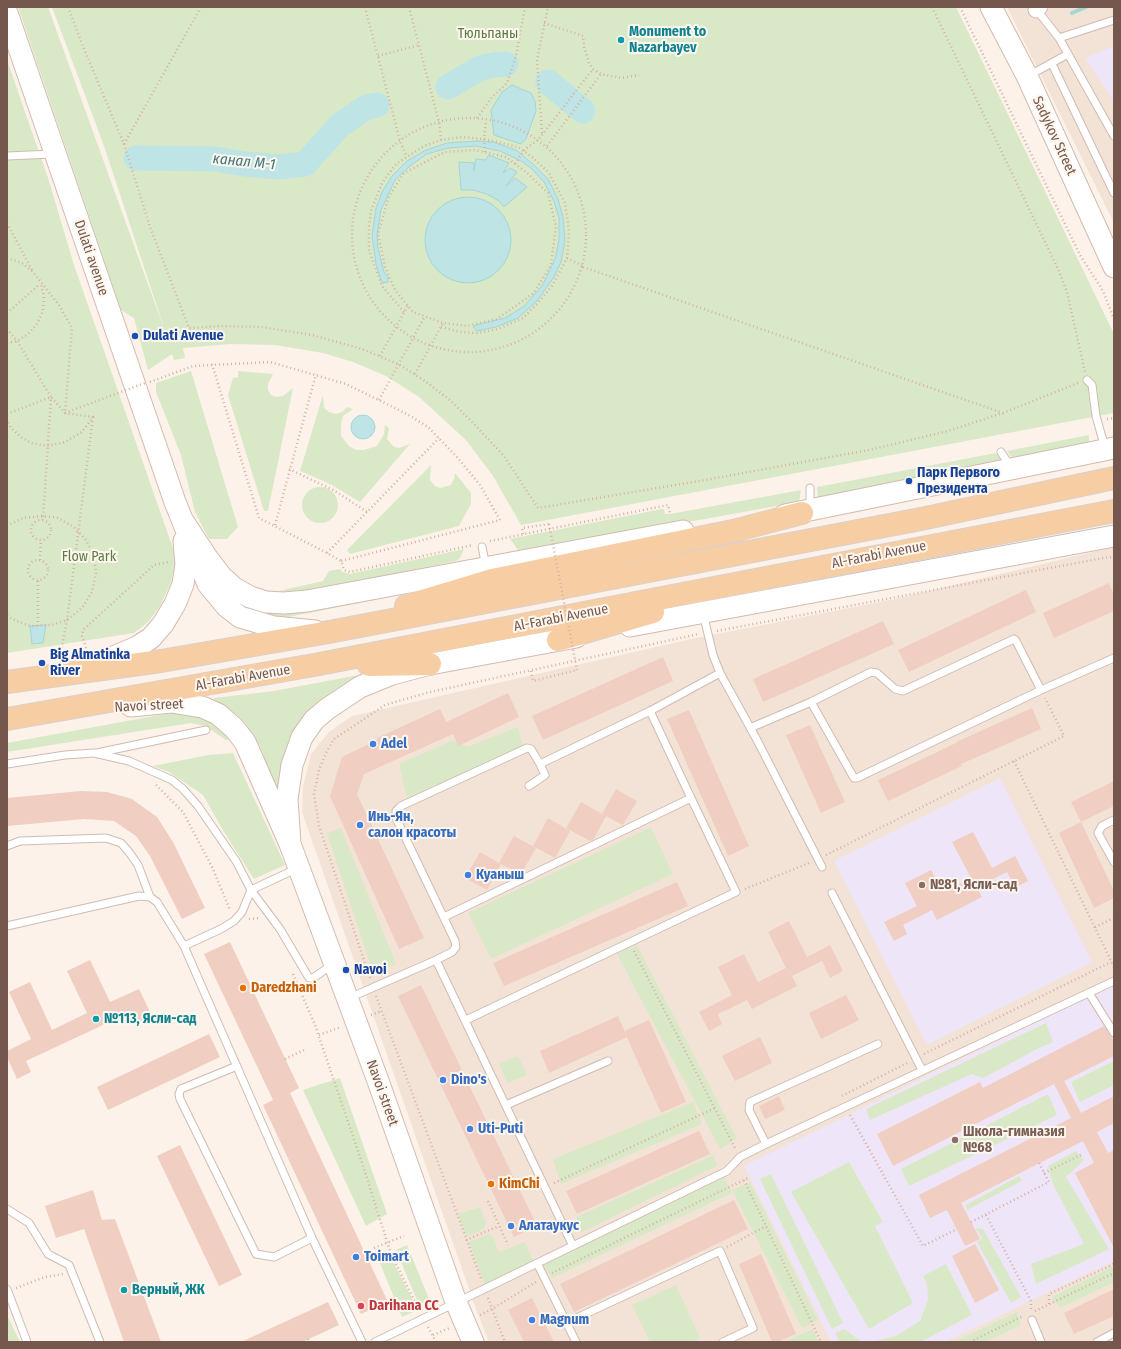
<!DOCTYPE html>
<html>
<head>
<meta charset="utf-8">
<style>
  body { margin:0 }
  #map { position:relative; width:1121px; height:1349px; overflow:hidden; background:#fcf2e9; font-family:"Fira Sans Condensed",sans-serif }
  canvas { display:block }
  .frame { position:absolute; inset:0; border:8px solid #76574d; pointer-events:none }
</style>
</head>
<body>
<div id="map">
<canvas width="1121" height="1349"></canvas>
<div class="frame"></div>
</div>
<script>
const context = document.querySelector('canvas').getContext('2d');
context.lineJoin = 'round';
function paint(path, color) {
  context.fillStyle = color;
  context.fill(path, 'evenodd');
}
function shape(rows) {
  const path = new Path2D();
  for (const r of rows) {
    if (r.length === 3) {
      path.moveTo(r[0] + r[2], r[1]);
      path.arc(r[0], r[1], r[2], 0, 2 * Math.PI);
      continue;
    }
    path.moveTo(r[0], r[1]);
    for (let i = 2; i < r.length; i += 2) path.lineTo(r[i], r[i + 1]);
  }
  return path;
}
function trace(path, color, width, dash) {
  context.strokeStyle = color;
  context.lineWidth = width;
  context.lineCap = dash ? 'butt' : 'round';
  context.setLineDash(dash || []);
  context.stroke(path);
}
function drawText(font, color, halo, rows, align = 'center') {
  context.font = font + ' "Fira Sans Condensed",sans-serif';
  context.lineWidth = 4;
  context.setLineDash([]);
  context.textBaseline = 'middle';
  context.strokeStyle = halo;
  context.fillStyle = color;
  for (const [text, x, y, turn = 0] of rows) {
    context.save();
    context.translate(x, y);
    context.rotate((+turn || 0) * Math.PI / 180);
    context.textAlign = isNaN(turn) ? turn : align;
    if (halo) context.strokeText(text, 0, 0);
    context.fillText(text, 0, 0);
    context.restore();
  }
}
const residential = shape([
  [1007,7,1114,7,1114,223],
  [1114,547,1114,1342,489,1342,476,1309,302,812,303,786,311,754,329,732,352,716,691,639,895,599]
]);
const education = shape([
  [1114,46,1114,102,1085,58],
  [1000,778,1092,962,927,1045,834,861],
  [1114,984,1114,1261,945,1342,831,1342,744,1166]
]);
const green = shape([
  [18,7,48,7,166,334,104,146,52,7,956,7,1114,334,1114,413,521,525,493,476,466,440,419,397,386,376,353,362,323,353,275,345,230,344,183,348,185,358,174,360,172,354,148,370,134,318,121,310],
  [7,60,48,178,74,265,176,557,171,582,160,606,148,622,134,633,7,653],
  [191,371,238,527,227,539,209,539,195,512,181,455,156,392,156,383],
  [238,371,273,374,268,384,268,390,271,395,276,397,283,396,293,388,268,511,264,511,228,395,233,378,238,377],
  [323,395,324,408,329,412,336,414,342,412,347,407,353,409,343,416,341,423,341,436,349,446,356,450,364,450,377,446,384,434,385,425,389,428,387,439,394,447,399,448,410,444,360,502,330,484,300,471],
  [1089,435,1089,446,1015,462,1007,451],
  [996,453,1002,462,818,499,817,487],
  [431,465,430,480,435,486,440,488,451,485,454,479,455,473,471,493,471,504,459,526,350,554,347,550],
  [320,505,18],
  [801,490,799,502,666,526,518,550,510,539,662,509,664,509,665,514,670,514],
  [464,549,460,558,456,561,331,587,299,591,279,591,323,581,329,571,340,569,342,572,350,574],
  [445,586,273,620,256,616,224,597,265,608],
  [359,675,327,696,311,710,283,814,260,746,252,733,242,719,230,709,214,700,214,698,274,691],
  [176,712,208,717,235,738,226,740,205,726,191,723,7,752,7,743],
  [518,727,523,747,407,798,399,764,453,740,467,747],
  [233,753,285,865,254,879,224,832,203,795,169,772,153,766,208,755],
  [651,827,673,874,491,959,468,913],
  [341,828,396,964,373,973,327,833],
  [637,945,737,1139,720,1149,617,954],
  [1046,1023,1053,1042,1039,1048,983,1078,972,1074,870,1120,866,1109],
  [518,1056,527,1075,508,1083,499,1064],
  [1114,1061,1114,1085,1080,1102,1071,1082],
  [340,1078,387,1214,366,1226,303,1090],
  [1048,1094,1057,1115,909,1186,901,1169],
  [693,1102,702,1124,561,1184,553,1159],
  [1076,1151,1084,1160,1066,1177,1109,1249,1036,1284,1031,1264,1084,1244,1053,1184,1048,1166],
  [714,1155,717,1166,582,1232,576,1217],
  [849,1162,883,1222,875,1226,913,1303,869,1329,791,1192],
  [771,1174,843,1323,832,1329,760,1179],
  [1019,1176,1022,1181,967,1210,966,1205],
  [724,1177,732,1193,552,1278,543,1265],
  [750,1182,818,1320,802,1328,732,1190],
  [480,1207,486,1223,484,1229,466,1237,458,1214],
  [976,1228,983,1229,1021,1297,1011,1303,977,1242,982,1239],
  [489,1234,493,1237,499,1252,525,1242,534,1263,485,1285,469,1242],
  [407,1245,432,1306,421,1310,396,1250],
  [388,1252,418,1310,402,1317,377,1256],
  [946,1264,972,1315,920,1342,872,1342,896,1336,920,1321,928,1300,927,1284,923,1276],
  [1114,1266,1114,1282,1060,1308,1052,1297],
  [676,1285,700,1338,692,1342,650,1342,632,1305],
  [1017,1312,1021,1325,985,1342,954,1342],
  [7,1315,20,1342,7,1342],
  [813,1329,818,1342,782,1342],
  [844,1329,862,1342,840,1342,835,1333]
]);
const water = shape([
  [512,85,531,93,535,101,536,111,526,139,521,144,494,135,491,110,502,92,512,85],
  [477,141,493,142,516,150,534,165,548,179,558,199,563,217,565,241,561,262,554,277,537,301,518,318,496,327,477,331,473,327,476,325,505,318,524,306,542,286,555,259,559,240,559,218,554,201,544,182,532,169,523,162,500,151,476,146,448,148,427,154,410,166,395,180,381,210,377,235,378,248,384,272,388,277,388,282,383,283,381,280,376,264,372,235,376,208,382,192,392,176,407,161,426,150,447,143,477,141],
  [489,155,509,163,503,173,510,168,517,172,506,186,515,178,527,187,504,207,499,201,487,194,473,190,461,190,459,162,474,163,474,171,476,159,486,160,489,155],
  [468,240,43],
  [363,427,12],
  [46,625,43,643,32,644,30,626,46,625]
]);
const stream = shape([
  [1072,13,1086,7]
]);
const river = shape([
  [548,82,583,111],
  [448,87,480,68,494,65,506,64],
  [136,158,216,159,245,164,278,167,305,164,340,125,367,107,377,105]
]);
const building = shape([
  [1109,583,1114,595,1114,611,1054,638,1043,613],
  [1026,590,1036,612,909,672,898,650],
  [883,621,894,644,763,702,753,679],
  [663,657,673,681,543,740,532,716],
  [508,693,519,717,458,746,453,734,364,774,357,794,424,938,399,949,330,796,342,757,377,740,377,738,440,709,446,722],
  [1032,708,1041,729,961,764,962,766,888,801,878,780,956,743,956,742],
  [689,710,749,846,728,856,667,719],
  [810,725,845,802,821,813,786,735],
  [1114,781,1114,806,1081,822,1071,802],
  [616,789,637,801,623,825,602,814],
  [81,791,107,792,132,799,157,817,173,842,205,908,182,919,150,856,136,836,114,821,84,819,7,826,7,798],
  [581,802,606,816,593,840,590,841,566,828],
  [548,818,570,831,555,858,533,846],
  [1081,822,1114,891,1114,898,1094,908,1059,833],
  [973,832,992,868,1015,856,1028,881,1015,888,1007,872,977,887,982,897,937,920,932,910,903,925,907,934,894,941,884,922,917,906,905,883,931,870,943,892,971,878,952,842],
  [514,836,536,848,521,874,501,864,487,890,465,878,480,852,499,863],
  [677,882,688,906,504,986,493,963],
  [789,921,807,957,830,945,843,971,830,978,822,961,792,976,797,986,752,1009,747,1000,718,1014,722,1024,709,1031,699,1012,732,995,718,967,744,954,758,982,786,968,768,932],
  [230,942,299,1088,290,1093,388,1302,361,1314,263,1105,273,1100,204,954],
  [90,960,110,1002,139,989,152,1016,138,1022,133,1011,26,1061,31,1072,17,1079,7,1057,7,1051,31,1039,9,992,30,982,52,1030,87,1013,67,971],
  [421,985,537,1226,514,1237,398,996],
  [846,995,859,1020,821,1039,809,1013],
  [618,1016,627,1037,549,1073,540,1051],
  [649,1020,686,1102,661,1113,624,1031],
  [1104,1026,1114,1041,1114,1056,1064,1081,1081,1113,1114,1096,1114,1123,1097,1132,1108,1153,1114,1150,1114,1248,1075,1173,1094,1163,1083,1141,961,1203,980,1239,965,1246,947,1210,930,1218,919,1195,1071,1118,1054,1084,893,1166,877,1134,980,1082,983,1088],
  [209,1034,220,1057,108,1110,97,1087],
  [760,1037,772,1063,735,1081,722,1056],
  [779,1096,785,1110,765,1119,759,1106],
  [699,1131,710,1154,577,1214,566,1191],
  [180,1145,242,1275,219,1286,157,1156],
  [93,1190,102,1220,115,1219,161,1342,124,1342,84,1229,56,1238,45,1206],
  [734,1200,748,1229,574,1312,560,1284],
  [975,1244,999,1290,975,1303,952,1256],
  [761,1254,796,1334,777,1342,772,1342,739,1264],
  [1114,1289,1114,1316,1074,1334,1064,1313],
  [532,1298,554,1342,524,1342,508,1310],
  [328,1302,339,1325,302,1342,241,1342]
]);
const path = shape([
  [68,7,82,44,124,144,150,227,189,328,220,326,262,327,312,335,362,349,398,364,425,381,451,401,474,424,504,456,538,508,705,480,869,450,948,431,1003,413,1078,383],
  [365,7,400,141,407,157],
  [409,7,439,122,441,140],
  [932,7,1058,269,1067,292,1085,372],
  [960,7,1080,255,1103,291,1114,319],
  [544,23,583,36,584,47,589,63,593,69,601,74,621,78,639,75],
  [378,56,419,45],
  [477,118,492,97,507,83,516,56,525,7],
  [469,235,117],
  [542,133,537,60,548,7],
  [124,144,201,7],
  [547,146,601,74],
  [485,152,484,139,486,120],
  [515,164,525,149,538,140,593,69],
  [7,223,32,270],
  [7,258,22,263,33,272,59,305,72,328,65,412],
  [567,258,583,266],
  [583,267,1003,413],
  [404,312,382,286,369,251,369,227,371,211,382,183,396,164,424,146,441,140,462,137,484,139,518,147,532,157,549,173,565,203,569,231,567,258,552,286,537,304,523,318,498,329,477,333,460,332,441,327],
  [7,313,40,284],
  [7,329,17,341,51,397,43,520],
  [7,343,17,341,28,334,37,324,43,311,44,297,41,284],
  [380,356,408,305],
  [212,364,259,518,327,553,341,561,344,570,350,572,473,545],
  [415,374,443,323,467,326,497,319,534,293,551,265,556,227,548,193,526,172,506,157,475,150,445,152,404,173,389,196,378,234,385,267,395,290,413,312,443,323],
  [150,382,193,366,270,362,346,384,407,414,428,427,457,457,480,485,500,520,341,561],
  [379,400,425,316],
  [65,413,110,396],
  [7,414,51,397,65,413,93,417,82,432,65,442,48,446,31,443,21,437,11,428,7,420],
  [1107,419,1114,418],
  [289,469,335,491,367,512],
  [41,530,10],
  [275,525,316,374],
  [7,526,23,518,43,516,58,518,74,527,86,540,94,556,96,573,92,592,82,608,67,620,52,625,30,626,12,619,7,615],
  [523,534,522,528,549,524],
  [490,541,668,505,670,514],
  [327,553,439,438],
  [38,570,10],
  [40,560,41,541],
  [38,626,38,580],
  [717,631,1103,558,1114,557],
  [86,648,82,636,83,630,154,565,169,562],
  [61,652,67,620,93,417],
  [531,671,533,681,577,670],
  [1014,761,1114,967],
  [156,785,183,812,213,869,230,910],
  [826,855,1064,736,1045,698],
  [745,889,809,863],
  [249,919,260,918],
  [1095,927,1114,918],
  [634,951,736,1150],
  [293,974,315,1025,363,1166,391,1254,419,1310],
  [370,978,319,826,314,794,319,770,326,753,334,739,385,705,430,692,699,634],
  [376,996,482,1281],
  [371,1015,382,1011],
  [319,1035,341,1027],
  [924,1054,1111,962],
  [285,1059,304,1050],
  [842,1096,907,1063],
  [850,1115,923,1246,957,1229],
  [1044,1173,1083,1154],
  [744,1180,821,1342],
  [554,1183,715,1108],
  [488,1201,508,1245],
  [986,1215,1031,1301,1031,1311],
  [971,1222,1049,1182,1039,1163],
  [466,1240,499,1226],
  [727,1247,766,1226],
  [374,1248,404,1236],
  [552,1273,750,1177],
  [16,1288,45,1277,63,1274],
  [488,1298,505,1342],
  [1049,1304,1049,1294,1114,1264],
  [1035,1311,1114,1273],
  [480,1315,492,1309,536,1282],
  [428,1327,436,1342],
  [433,1335,450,1328],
  [308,1339,309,1342],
  [970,1342,1023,1316]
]);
const lane = shape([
  [1036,9,1059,38,1114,136],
  [1059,38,1114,20],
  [1052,64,1114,193],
  [1028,76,1068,54],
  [7,156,53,154],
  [1087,380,1092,385,1096,416,1105,448],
  [1001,452,1010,466],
  [810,488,810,508],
  [482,547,486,566],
  [703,613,713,655,720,673,757,740,822,867],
  [811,702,854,778,857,778,1041,690],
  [750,728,811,702,871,672,877,673,895,689,903,691,1014,639,1016,641,1041,690,1114,658],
  [97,753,206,730],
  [7,764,65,755,94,753,129,761,172,780,183,789,198,806,236,861,251,890,280,929,309,978,313,978,332,965],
  [529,786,545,775,540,764],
  [1114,820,1102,826,1098,833,1114,862],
  [7,846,20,841,106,838,121,843,129,852,138,865,150,897,157,902,184,946,312,1238,362,1342],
  [832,893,922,1070],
  [444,917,691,798,650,711],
  [7,926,139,896,150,897],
  [184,946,221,929,234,921,242,912,251,890,298,868],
  [436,960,573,1246],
  [1089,993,1114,1033],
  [349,998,436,960,452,952,456,947,455,941,396,818,396,811,401,806,527,748,531,749,540,764,650,711,720,673],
  [466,1020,736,892,691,798],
  [237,1066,181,1089,179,1094,180,1099,256,1254,274,1257,312,1238],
  [506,1105,608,1061],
  [766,1144,749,1110,750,1102,878,1044],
  [7,1209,29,1223,48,1254,69,1265,100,1342],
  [537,1263,576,1342],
  [7,1289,27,1342],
  [1032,1320,1041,1342],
  [566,1323,720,1251,753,1328,723,1342],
  [375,1342,727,1171,740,1157,766,1144,1114,981],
  [1097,1342,1114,1333]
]);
const street = shape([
  [1036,10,1040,7]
]);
const secondary = shape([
  [991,7,1027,76,1114,267],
  [7,13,175,502,208,584,227,607,240,617,274,627,315,631],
  [785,515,1114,448],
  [183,521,208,559,221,576,234,588,250,597,266,602,284,603,307,601,683,531],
  [630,626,1114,536],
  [86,664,111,658,137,647,151,638,163,624,175,604,183,584,186,564,184,541],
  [131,706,171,702,202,707,218,714,234,728,245,742,290,844,377,1078,456,1302,473,1342],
  [290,844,287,799,292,765,302,737,314,720,327,709,360,687,392,674,430,664,576,637]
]);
const primary = shape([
  [406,606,492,580,733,531,802,513],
  [558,640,653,612],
  [369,665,430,664],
  [7,682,161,661,329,632,921,519,1114,478],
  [7,719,314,665,1114,511]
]);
const pathBridge = shape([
  [110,396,145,383],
  [549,524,577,670]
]);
const markers = [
  [621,40,4,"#0f9aa8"],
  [135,336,4,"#1a4fb4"],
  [909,481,4,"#1a4fb4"],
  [42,663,4,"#1a4fb4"],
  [373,744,4,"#3f7fe0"],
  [360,825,4,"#3f7fe0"],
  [468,875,4,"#3f7fe0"],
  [922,885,4,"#8d6e63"],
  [346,970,4,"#1a4fb4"],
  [243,988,4,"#e8710a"],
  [96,1019,4,"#0f9aa8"],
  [443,1080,4,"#3f7fe0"],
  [470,1129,4,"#3f7fe0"],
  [955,1140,4,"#8d6e63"],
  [491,1184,4,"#e8710a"],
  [511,1226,4,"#3f7fe0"],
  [356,1257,4,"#3f7fe0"],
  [124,1290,4,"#0f9aa8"],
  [361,1306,4,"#e0444e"],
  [532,1320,4,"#3f7fe0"]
];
const cultureNames = [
  ["Monument to",629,32],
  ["Nazarbayev",629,48],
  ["№113, Ясли-сад",104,1019],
  ["Верный, ЖК",132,1290]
];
const parkNames = [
  ["Тюльпаны",488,34],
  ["Flow Park",89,557]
];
const streetNames = [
  ["Sadykov Street",1054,136,65],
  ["Dulati avenue",91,258,71],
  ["Al-Farabi Avenue",879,555,-11],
  ["Al-Farabi Avenue",561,618,-11],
  ["Al-Farabi Avenue",243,678,-10],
  ["Navoi street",149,706,-3],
  ["Navoi street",382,1093,70]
];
const transitNames = [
  ["Dulati Avenue",143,336],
  ["Парк Первого",917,473],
  ["Президента",917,489],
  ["Big Almatinka",50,655],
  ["River",50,671],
  ["Navoi",354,970]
];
const shopNames = [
  ["Adel",381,744],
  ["Инь-Ян,",368,817],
  ["салон красоты",368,833],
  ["Куаныш",476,875],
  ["Dino's",451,1080],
  ["Uti-Puti",478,1129],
  ["Алатаукус",519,1226],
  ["Toimart",364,1257],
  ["Magnum",540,1320]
];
const educationNames = [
  ["№81, Ясли-сад",930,885],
  ["Школа-гимназия",963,1132],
  ["№68",963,1148]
];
const foodNames = [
  ["Daredzhani",251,988],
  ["KimChi",499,1184]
];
const healthNames = [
  ["Darihana CC",369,1306]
];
const waterNames = [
  ["канал М-1",244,162,6]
];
paint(residential, '#f3e3d7');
paint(education, '#efe5f8');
paint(green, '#d9e9c7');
paint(water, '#bee4e5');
trace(water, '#a4d5d7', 1);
trace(stream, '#a4d5d7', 4);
trace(river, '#bee4e5', 25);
paint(building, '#f0cec1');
trace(lane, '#d0bbb1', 9);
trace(street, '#d0bbb1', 17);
trace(secondary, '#d3bbaf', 23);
trace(primary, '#d9d0cd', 24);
trace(path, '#d6b1a4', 2.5, [1, 3]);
trace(lane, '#fff', 7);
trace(street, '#fff', 15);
trace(secondary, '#fff', 21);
trace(primary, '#f7cea4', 22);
trace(pathBridge, '#d6b1a4', 2.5, [1, 3]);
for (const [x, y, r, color] of markers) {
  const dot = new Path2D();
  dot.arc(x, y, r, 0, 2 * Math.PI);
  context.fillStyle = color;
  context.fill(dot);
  trace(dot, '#fef7ef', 1.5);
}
drawText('bold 14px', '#0d838f', '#fef7ef', cultureNames, 'left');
drawText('14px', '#5c7b45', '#fef7ef', parkNames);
drawText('14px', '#76574d', '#fef7ef', streetNames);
drawText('bold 14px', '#164399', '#fef7ef', transitNames, 'left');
drawText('bold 14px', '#366cbe', '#fef7ef', shopNames, 'left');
drawText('bold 14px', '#785e54', '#fef7ef', educationNames, 'left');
drawText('bold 14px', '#c56008', '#fef7ef', foodNames, 'left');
drawText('bold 14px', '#be3a42', '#fef7ef', healthNames, 'left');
drawText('italic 15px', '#41777a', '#fef7ef', waterNames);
</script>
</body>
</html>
